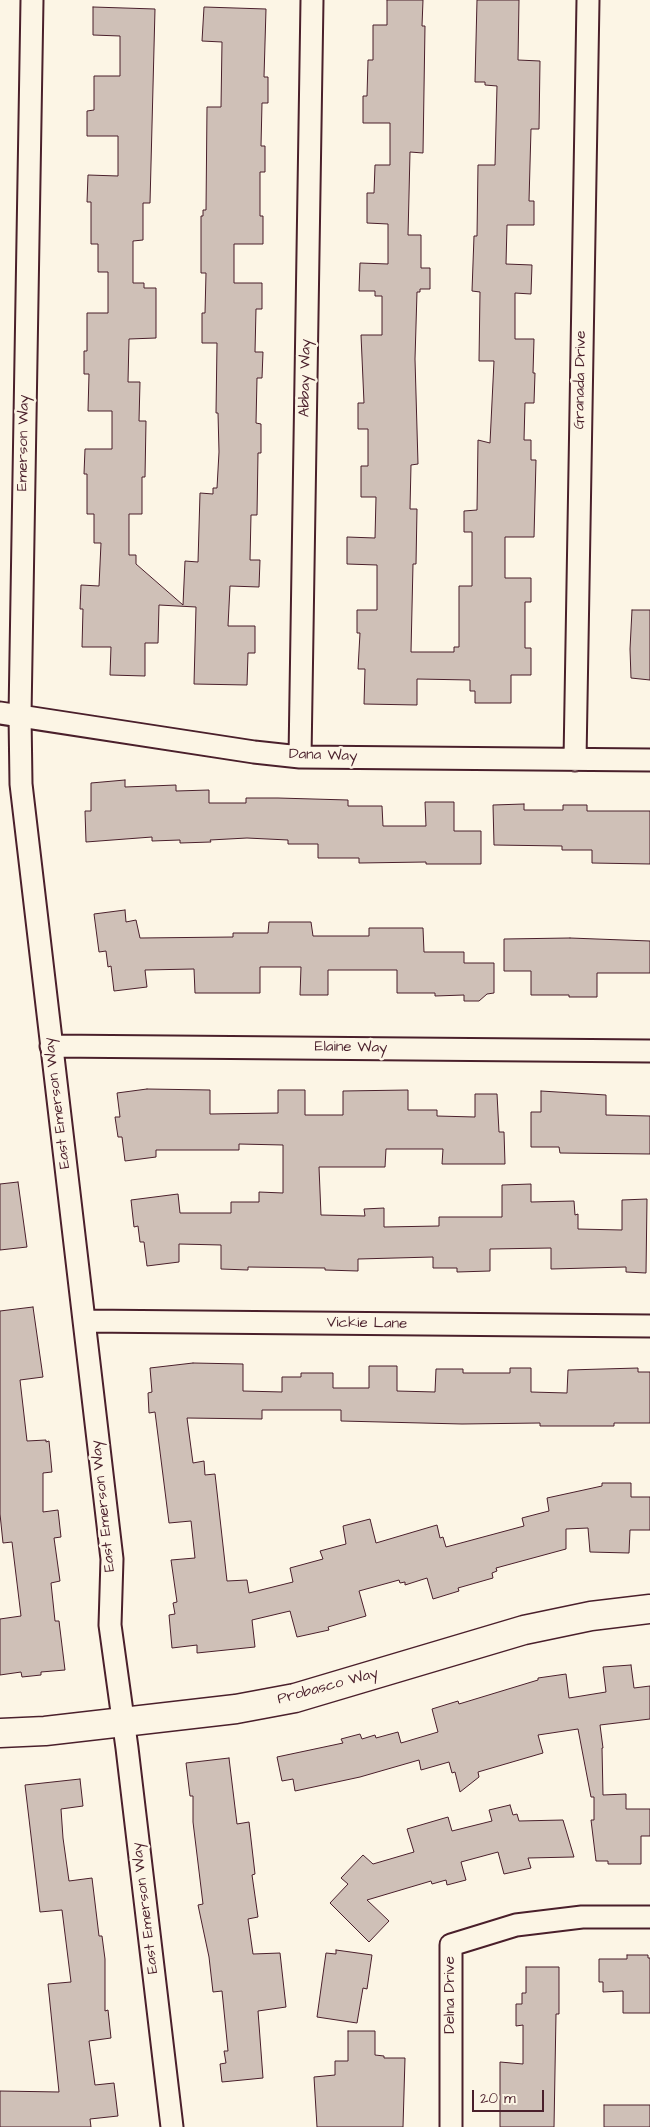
<!DOCTYPE html>
<html>
<head>
<meta charset="utf-8">
<style>
  body { margin:0 }
  #map { position:relative; width:650px; height:2127px; overflow:hidden; background:#fcf5e5; font-family:"Architects Daughter",sans-serif }
  canvas { display:block }
  .scale { position:absolute; left:472px; top:2090px; width:72px; height:22px; box-sizing:border-box; border:2px solid #4a1f2b; border-top:0; padding-left:6px; font-size:15px; line-height:18px; white-space:nowrap; color:#4a1f2b; -webkit-text-stroke:4px #fcf5e5; paint-order:stroke }
</style>
</head>
<body>
<div id="map">
<canvas width="650" height="2127"></canvas>
<div class="scale">20 m</div>
</div>
<script>
const context = document.querySelector('canvas').getContext('2d');
context.lineJoin = 'round';
function paint(path, color) {
  context.fillStyle = color;
  context.fill(path, 'evenodd');
}
function shape(rows) {
  const path = new Path2D();
  for (const r of rows) {
    path.moveTo(r[0], r[1]);
    for (let i = 2; i < r.length; i += 2) path.lineTo(r[i], r[i + 1]);
  }
  return path;
}
function trace(path, color, width, dash) {
  context.strokeStyle = color;
  context.lineWidth = width;
  context.lineCap = dash ? 'butt' : 'round';
  context.setLineDash(dash || []);
  context.stroke(path);
}
function drawText(font, color, halo, rows, align = 'center') {
  context.font = font + ' "Architects Daughter",sans-serif';
  context.lineWidth = 5;
  context.setLineDash([]);
  context.textBaseline = 'middle';
  context.strokeStyle = halo;
  context.fillStyle = color;
  for (const [text, x, y, turn = 0] of rows) {
    context.save();
    context.translate(x, y);
    context.rotate((+turn || 0) * Math.PI / 180);
    context.textAlign = isNaN(turn) ? turn : align;
    if (halo) context.strokeText(text, 0, 0);
    context.fillText(text, 0, 0);
    context.restore();
  }
}
const building = shape([
  [387,0,423,0,422,26,425,26,423,153,410,152,409,195,408,235,421,235,421,268,430,268,430,289,420,289,420,292,417,292,415,359,418,464,411,465,410,509,417,509,416,564,413,564,411,652,454,652,454,647,459,647,459,586,472,586,472,532,464,532,464,511,477,510,478,440,490,443,494,361,479,361,480,292,472,291,474,236,477,236,478,165,495,165,497,86,485,85,485,82,475,82,477,0,519,0,518,60,540,61,539,129,531,129,529,201,534,201,534,225,507,225,506,264,532,265,531,294,515,293,515,339,534,339,533,373,535,373,534,403,525,403,524,440,531,440,531,460,536,460,534,537,505,537,505,578,531,578,531,602,525,602,525,648,531,648,531,675,511,675,511,703,475,703,475,691,470,691,470,680,417,679,417,705,364,704,365,669,358,669,360,633,357,633,357,610,377,610,377,565,347,564,347,537,375,538,376,497,361,497,361,466,368,466,368,429,358,429,358,403,364,403,361,335,382,335,382,296,375,296,375,291,359,291,360,263,388,264,388,224,367,223,367,193,374,193,375,165,390,165,390,123,363,123,363,96,367,96,368,60,373,60,373,25,387,25,387,0],
  [93,7,155,9,150,203,143,203,143,240,133,241,133,283,144,283,144,288,156,288,156,338,129,339,128,382,140,382,139,421,146,421,145,477,142,477,142,514,129,514,129,555,136,555,136,564,183,605,185,561,198,562,200,493,213,494,213,488,217,488,219,452,218,413,216,413,217,343,202,343,202,313,205,313,206,273,201,273,201,216,203,216,203,210,206,210,207,107,221,107,222,42,202,41,204,7,266,9,264,77,268,77,268,103,262,103,261,146,265,146,265,172,260,172,260,216,263,216,263,244,234,244,234,283,262,283,262,309,256,309,255,352,263,352,262,378,257,378,256,423,261,424,261,453,258,453,257,515,251,515,250,560,260,560,259,587,230,586,228,626,255,626,255,653,248,653,247,685,194,684,196,607,159,605,158,643,145,643,145,676,110,675,111,647,82,647,83,609,80,609,81,585,99,586,101,543,94,543,94,514,87,514,87,474,84,474,85,449,112,449,112,411,88,411,89,374,84,374,84,351,87,351,87,313,108,313,108,272,98,272,98,244,91,244,91,202,87,202,88,175,118,176,118,136,87,136,87,111,94,110,94,76,120,76,120,36,93,35,93,7],
  [632,610,650,610,650,680,631,678,630,649,632,610],
  [125,780,125,787,176,785,176,791,209,790,209,803,246,803,246,798,278,798,348,800,348,806,382,806,383,826,426,826,425,802,454,802,454,831,481,831,481,864,426,864,426,862,359,863,359,858,318,858,318,844,288,844,288,840,247,838,210,840,211,842,180,843,180,840,152,841,152,837,86,842,85,811,91,811,91,783,125,780],
  [524,804,524,810,563,810,563,805,587,805,587,811,650,811,650,864,592,863,592,850,562,850,562,846,494,845,493,805,524,804],
  [125,910,126,922,136,920,140,938,233,937,233,933,268,933,269,922,311,922,313,936,369,936,369,928,423,928,424,952,464,952,464,963,494,963,494,993,487,994,479,1001,464,1001,464,995,435,996,435,993,397,993,397,970,328,970,328,995,300,995,301,967,260,967,260,993,195,993,194,969,145,970,147,987,114,991,111,966,108,967,106,951,99,952,94,914,125,910],
  [570,938,650,941,650,973,597,973,597,997,569,997,569,995,531,995,531,971,504,971,504,939,570,938],
  [147,1089,210,1090,210,1114,278,1113,278,1090,305,1090,305,1115,343,1115,343,1091,408,1090,408,1110,437,1110,437,1116,475,1117,475,1094,497,1094,499,1132,504,1132,505,1164,442,1164,443,1149,386,1149,385,1167,319,1167,321,1215,365,1216,364,1209,384,1208,384,1227,439,1226,439,1217,502,1217,502,1185,531,1184,531,1202,574,1201,575,1215,578,1214,578,1229,622,1230,622,1200,647,1199,646,1273,626,1272,626,1267,551,1269,551,1248,490,1249,490,1271,457,1272,457,1268,433,1268,433,1257,358,1259,358,1271,325,1270,325,1268,248,1267,248,1270,221,1269,221,1245,179,1244,179,1262,147,1266,144,1242,140,1242,138,1226,134,1227,131,1200,178,1194,180,1213,231,1213,231,1202,259,1202,259,1192,283,1193,283,1145,239,1144,239,1150,156,1150,156,1157,125,1161,122,1137,118,1137,115,1117,120,1117,117,1093,147,1089],
  [541,1091,606,1095,606,1115,650,1116,650,1154,560,1153,559,1147,531,1147,531,1112,541,1112,541,1091],
  [18,1182,27,1247,0,1250,0,1184,18,1182],
  [33,1307,43,1377,20,1380,27,1441,46,1440,46,1442,49,1441,52,1472,43,1473,43,1512,58,1510,61,1537,54,1538,60,1581,51,1583,55,1621,59,1621,65,1670,41,1672,41,1675,22,1677,21,1672,0,1675,0,1619,21,1616,12,1542,3,1543,0,1514,0,1311,33,1307],
  [193,1363,243,1364,243,1391,282,1392,282,1377,301,1377,301,1373,333,1373,333,1388,369,1388,369,1366,397,1366,397,1391,435,1392,436,1369,463,1369,463,1373,510,1373,510,1368,531,1368,531,1392,567,1393,568,1370,638,1368,638,1372,650,1372,650,1423,614,1423,614,1426,540,1426,540,1423,462,1424,341,1421,341,1410,262,1410,262,1419,187,1418,193,1463,204,1461,205,1475,215,1474,227,1581,247,1580,249,1593,293,1582,290,1568,323,1559,320,1551,346,1544,343,1526,370,1519,376,1543,437,1525,440,1538,443,1537,446,1547,524,1526,522,1518,549,1511,547,1498,602,1486,602,1483,631,1483,631,1497,650,1497,650,1530,630,1530,629,1553,590,1552,588,1528,566,1529,566,1549,496,1568,497,1571,492,1573,493,1578,458,1588,459,1591,433,1599,427,1578,405,1585,405,1582,400,1583,399,1580,359,1591,366,1616,328,1627,329,1630,297,1637,290,1611,252,1620,255,1647,197,1653,197,1645,172,1648,169,1615,175,1614,173,1603,177,1602,171,1560,195,1558,191,1521,169,1523,155,1412,149,1413,148,1393,152,1392,150,1368,193,1363],
  [631,1665,634,1688,650,1686,650,1719,600,1725,603,1748,602,1748,603,1795,626,1794,626,1809,650,1809,650,1836,641,1836,641,1864,608,1864,608,1861,596,1861,591,1820,594,1820,594,1797,591,1797,578,1729,538,1735,543,1753,478,1772,479,1777,460,1792,455,1772,452,1773,449,1762,421,1770,419,1760,360,1777,295,1791,293,1779,282,1781,277,1757,343,1743,341,1739,360,1734,362,1739,375,1735,376,1738,398,1732,401,1743,438,1732,432,1709,458,1701,459,1704,538,1680,538,1678,566,1674,569,1698,606,1692,603,1667,631,1665],
  [229,1758,237,1824,249,1822,255,1874,252,1875,258,1917,248,1919,253,1954,280,1953,286,2007,258,2011,263,2078,222,2082,220,2064,226,2063,224,2051,228,2051,222,1991,213,1992,209,1957,198,1905,203,1904,193,1822,193,1796,190,1796,186,1763,229,1758],
  [80,1779,83,1806,61,1809,63,1838,69,1881,92,1878,99,1936,102,1936,105,1959,105,2011,108,2010,111,2038,89,2041,95,2085,114,2083,118,2116,90,2119,91,2127,0,2127,0,2091,59,2092,48,1984,71,1982,62,1910,40,1912,25,1785,80,1779],
  [510,1805,513,1815,517,1814,519,1821,563,1820,574,1857,528,1858,531,1868,504,1874,498,1852,461,1862,466,1880,447,1885,446,1880,432,1884,431,1881,367,1900,389,1921,369,1942,330,1903,348,1884,341,1878,363,1855,373,1864,414,1852,407,1829,448,1817,452,1831,492,1821,489,1810,510,1805],
  [336,1950,372,1955,367,1989,363,1988,357,2023,317,2017,326,1953,336,1954,336,1950],
  [627,1955,648,1955,648,1958,650,1958,650,2013,623,2013,623,1991,603,1992,603,1982,599,1982,599,1959,627,1959,627,1955],
  [526,1967,559,1967,559,2014,556,2014,554,2127,500,2127,500,2062,523,2064,523,2025,516,2026,516,2004,522,2004,522,1993,526,1993,526,1967],
  [348,2031,375,2031,375,2055,384,2056,384,2058,405,2058,403,2127,317,2127,314,2077,335,2075,335,2061,348,2061,348,2031],
  [604,2105,650,2105,650,2127,604,2127,604,2105]
]);
const street = shape([
  [32,0,20,715,21,784,112,1559,110,1625,127,1748,172,2127],
  [0,713,254,752,300,757,650,760],
  [300,757,312,0],
  [575,760,588,0],
  [51,1046,650,1051],
  [84,1321,650,1326],
  [451,2127,451,1945,516,1925,582,1917,650,1917]
]);
const secondary = shape([
  [0,1733,45,1731,236,1709,295,1698,524,1630,591,1616,650,1609]
]);
const streetNames = [
  ["Abbay Way",306,378,-89],
  ["Granada Drive",581,380,-89],
  ["Emerson Way",24,443,-89],
  ["Dana Way",323,756,2],
  ["Elaine Way",351,1048,1],
  ["East Emerson Way",58,1103,-97],
  ["Vickie Lane",367,1324,1],
  ["East Emerson Way",104,1506,-96],
  ["Probasco Way",328,1687,-15],
  ["East Emerson Way",146,1908,-97],
  ["Delna Drive",451,1995,-90]
];
paint(building, '#cfc0b7');
trace(building, '#4a1f2b', 1);
trace(street, '#4a1f2b', 25);
trace(secondary, '#4a1f2b', 31);
trace(street, '#fcf5e5', 21);
trace(secondary, '#fcf5e5', 28);
drawText('15px', '#4a1f2b', '#fcf5e5', streetNames);
</script>
</body>
</html>
